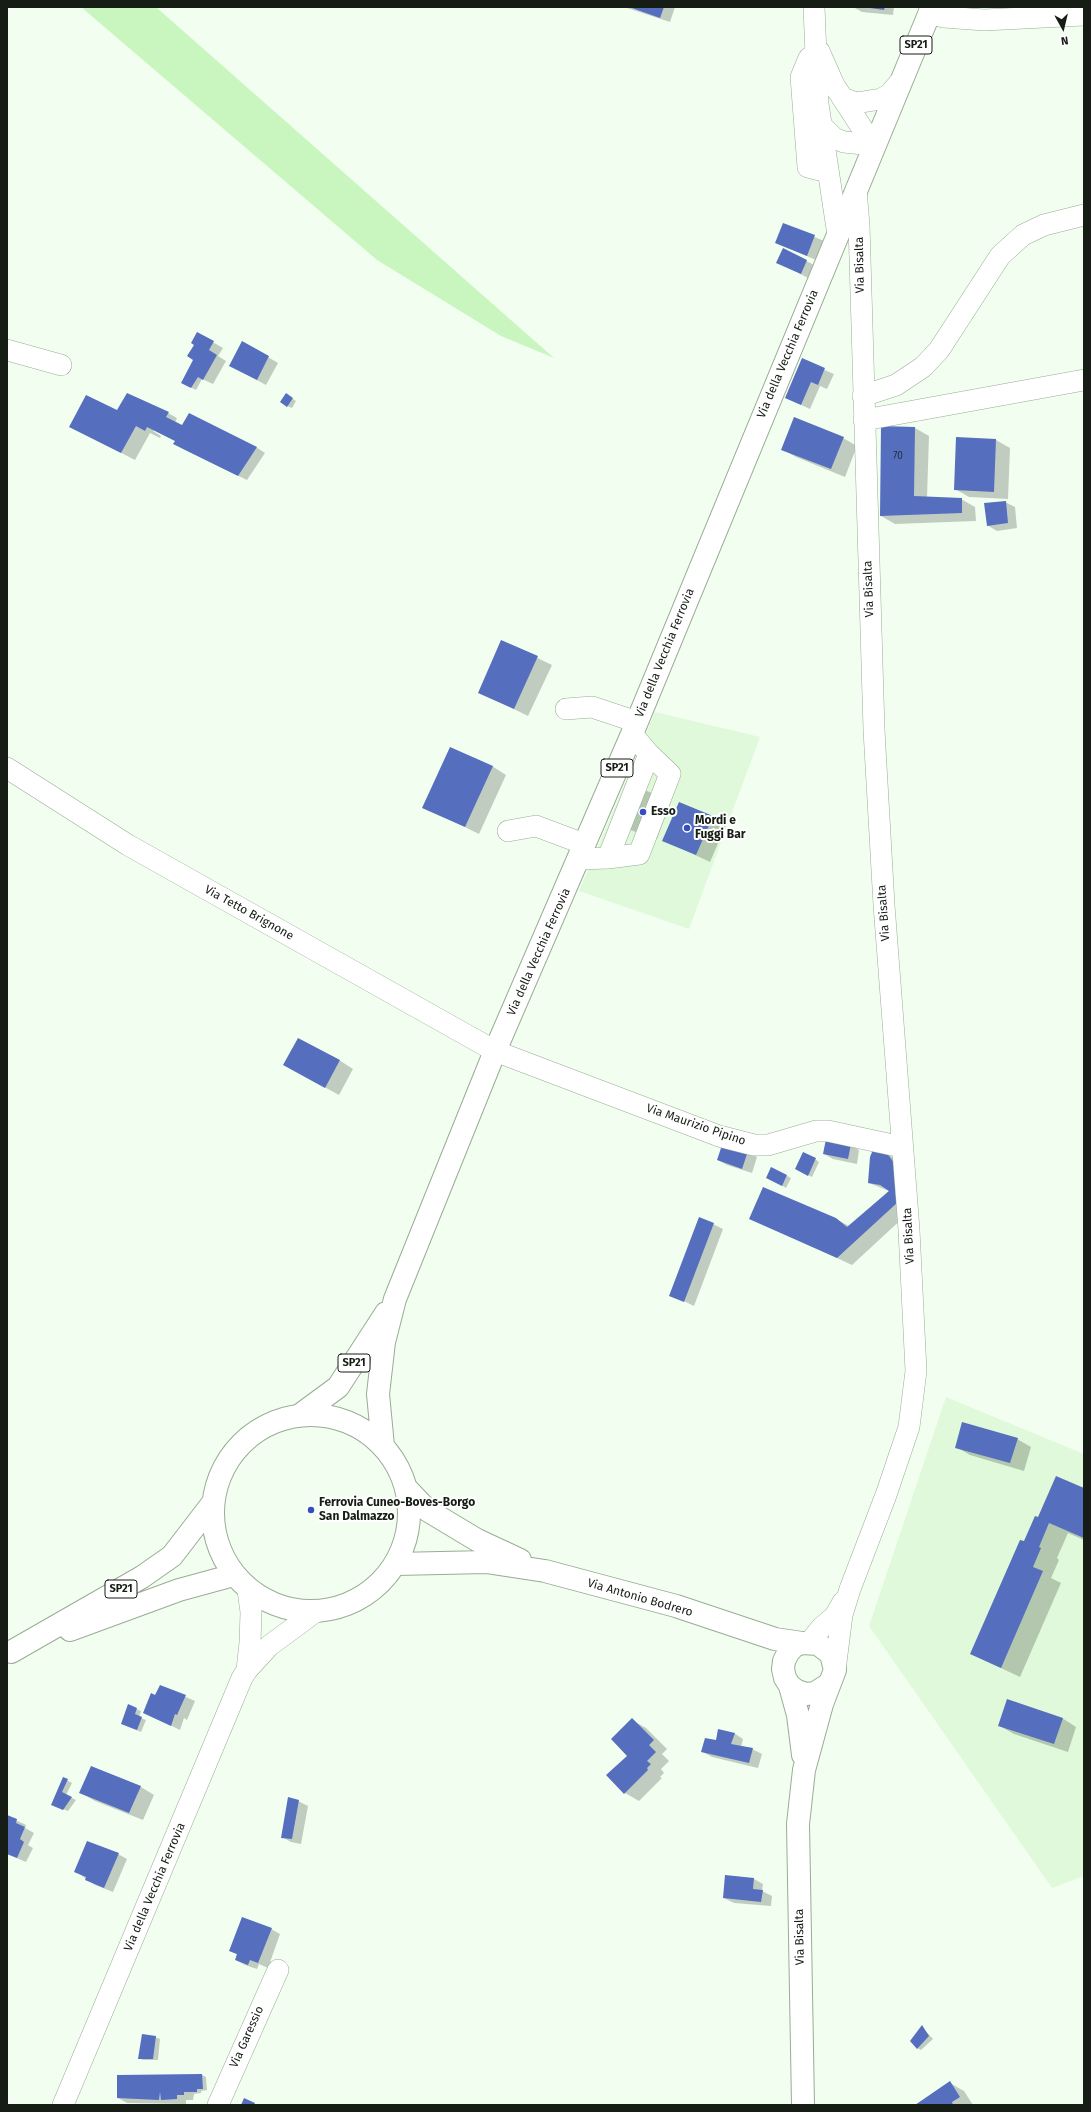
<!DOCTYPE html>
<html>
<head>
<meta charset="utf-8">
<style>
  body { margin:0 }
  #map { position:relative; width:1091px; height:2112px; overflow:hidden; background:#f2fff0; font-family:"Fira Sans",sans-serif }
  canvas { display:block }
  .frame { position:absolute; inset:0; border:8px solid #161d15; pointer-events:none }
  .north { position:absolute; left:1043px; top:8px; width:40px; height:40px; -webkit-text-stroke:3px #fff; paint-order:stroke; rotate:172deg; font-size:11px; font-weight:700; line-height:16px; text-align:center; color:#161d15 }
  .north::after { content:''; display:block; margin:auto; width:14px; height:18px; background:#161d15; clip-path:polygon(50% 0,100% 100%,50% 72%,0 100%) }
</style>
</head>
<body>
<div id="map">
<canvas width="1091" height="2112"></canvas>
<div class="frame"></div>
<div class="north">N</div>
</div>
<script>
const context = document.querySelector('canvas').getContext('2d');
context.lineJoin = 'round';
function paint(path, color) {
  context.fillStyle = color;
  context.fill(path, 'evenodd');
}
function shape(rows) {
  const path = new Path2D();
  for (const r of rows) {
    if (r.length === 3) {
      path.moveTo(r[0] + r[2], r[1]);
      path.arc(r[0], r[1], r[2], 0, 2 * Math.PI);
      continue;
    }
    path.moveTo(r[0], r[1]);
    for (let i = 2; i < r.length; i += 2) path.lineTo(r[i], r[i + 1]);
  }
  return path;
}
function trace(path, color, width, dash) {
  context.strokeStyle = color;
  context.lineWidth = width;
  context.lineCap = dash ? 'butt' : 'round';
  context.setLineDash(dash || []);
  context.stroke(path);
}
function drawText(font, color, halo, rows, align = 'center') {
  context.font = font + ' "Fira Sans",sans-serif';
  context.lineWidth = 4;
  context.setLineDash([]);
  context.textBaseline = 'middle';
  context.strokeStyle = halo;
  context.fillStyle = color;
  for (const [text, x, y, turn = 0] of rows) {
    context.save();
    context.translate(x, y);
    context.rotate((+turn || 0) * Math.PI / 180);
    context.textAlign = isNaN(turn) ? turn : align;
    if (halo) context.strokeText(text, 0, 0);
    context.fillText(text, 0, 0);
    context.restore();
  }
}
const built = shape([
  [655,712,760,737,689,929,579,891],
  [946,1397,1084,1454,1084,1876,1052,1888,869,1626]
]);
const green = shape([
  [81,7,156,7,554,358,501,336,377,260]
]);
const shadow = shape([
  [624,7,675,7,670,22],
  [853,7,894,7,893,15,862,12],
  [784,224,824,241,816,260,776,243],
  [783,249,816,266,810,279,777,262],
  [197,333,223,348,218,356,226,361,213,384,202,379,196,390,186,385,195,360],
  [243,342,278,363,266,385,240,371],
  [802,360,834,374,827,389,820,386,810,409,786,398],
  [290,397,296,401,292,408,287,406],
  [118,412,168,413,177,418,175,423,183,427,256,447,265,453,247,480,183,449,176,441,154,430,153,431,161,436,160,438,150,433,135,460,100,442],
  [915,428,929,436,927,498,961,499,975,507,976,521,895,524,881,516],
  [843,438,857,446,845,477,796,457,782,449],
  [996,440,1010,448,1008,499,969,497,955,489],
  [1005,502,1015,507,1017,528,997,531,987,525],
  [502,641,552,665,528,716,479,692],
  [492,766,506,775,479,834,424,807],
  [628,784,671,800,657,839,618,826],
  [712,817,726,825,710,862,663,840],
  [339,1060,353,1069,339,1095,284,1065],
  [850,1145,859,1150,857,1164,833,1159,824,1154],
  [748,1152,757,1157,752,1173,727,1165,718,1160],
  [885,1153,895,1158,905,1216,852,1265,750,1218,836,1219,849,1226,889,1191,869,1183],
  [815,1159,819,1162,812,1177,796,1169],
  [771,1168,791,1178,786,1188,768,1177],
  [713,1224,723,1229,694,1306,671,1295],
  [1017,1439,1031,1447,1024,1471,970,1455,956,1447],
  [1084,1489,1084,1540,1068,1533,1057,1558,1059,1560,1051,1578,1061,1583,1020,1677,971,1654,1024,1542,1038,1518],
  [161,1686,195,1701,187,1720,184,1718,180,1730,145,1713],
  [129,1706,141,1711,139,1717,146,1720,141,1732,126,1726],
  [1062,1718,1076,1727,1068,1752,1014,1734,1000,1726],
  [632,1720,646,1728,667,1749,662,1754,669,1761,661,1769,664,1773,660,1777,662,1778,639,1801,625,1793],
  [734,1733,743,1739,741,1747,752,1749,762,1754,758,1768,712,1757,703,1752,716,1741],
  [63,1778,72,1783,66,1795,76,1800,68,1811,57,1807],
  [141,1787,154,1795,143,1820,95,1801,81,1793],
  [298,1801,308,1806,301,1844,291,1842,282,1837],
  [7,1816,26,1825,25,1828,34,1833,28,1845,33,1848,26,1862,7,1854],
  [118,1854,127,1859,113,1892,95,1885,75,1871],
  [754,1879,763,1884,762,1891,772,1896,771,1906,734,1903,724,1898],
  [271,1929,280,1934,268,1968,259,1964,257,1969,245,1965,236,1960,238,1955,230,1951],
  [922,2027,933,2039,921,2050,917,2048],
  [155,2037,160,2039,158,2060,143,2060,139,2058],
  [202,2075,206,2077,207,2090,201,2091,201,2093,194,2094,193,2100,186,2100,186,2104,127,2103,118,2098],
  [950,2083,964,2091,973,2105,917,2105]
]);
const building = shape([
  [629,7,664,7,660,18],
  [863,7,885,7,884,10],
  [783,223,815,235,807,256,775,243],
  [783,248,807,260,801,274,776,263],
  [197,332,214,341,209,350,217,355,203,380,198,377,191,388,181,383,193,360,187,356,194,345,191,343],
  [242,341,269,356,257,380,229,366],
  [802,358,825,368,818,385,811,382,801,405,785,398],
  [127,393,169,412,166,417,182,425,189,413,257,447,238,476,173,444,175,441,147,427,145,431,136,426,121,453,69,427,86,395,117,410],
  [286,393,293,398,287,407,280,402],
  [794,417,844,437,831,469,781,450],
  [881,426,915,427,914,496,962,498,962,513,880,516],
  [956,437,996,439,994,492,954,490],
  [1006,501,1008,523,987,526,984,503],
  [501,640,538,656,514,709,478,693],
  [450,747,493,766,465,827,422,808],
  [679,802,713,816,696,855,662,841],
  [298,1038,340,1060,325,1088,283,1065],
  [826,1139,851,1144,848,1159,823,1154],
  [723,1142,748,1151,742,1169,717,1160],
  [874,1147,886,1152,895,1164,898,1202,837,1258,749,1219,763,1187,836,1218,847,1227,889,1191,880,1185,868,1183,870,1157],
  [803,1152,816,1158,808,1176,795,1169],
  [771,1167,787,1175,782,1186,766,1178],
  [699,1217,714,1223,684,1302,669,1296],
  [962,1422,1018,1438,1010,1463,955,1448],
  [1056,1476,1084,1488,1084,1538,1049,1523,1039,1547,1041,1548,1033,1567,1043,1571,1001,1668,970,1654,1020,1540,1024,1541,1035,1516,1038,1517],
  [160,1685,186,1695,177,1715,175,1714,171,1726,143,1713,151,1693,155,1695],
  [1007,1699,1063,1718,1054,1744,998,1726],
  [128,1704,137,1708,135,1714,142,1717,137,1730,121,1724],
  [632,1718,654,1740,649,1745,656,1752,647,1761,651,1764,647,1768,648,1770,624,1794,606,1775,627,1756,611,1739],
  [718,1729,735,1733,731,1744,753,1748,749,1763,701,1752,705,1738,716,1740],
  [91,1766,141,1786,129,1813,79,1793],
  [63,1777,68,1779,62,1792,72,1797,63,1810,51,1805],
  [288,1797,299,1800,292,1839,281,1838],
  [7,1815,17,1819,16,1823,25,1827,20,1839,24,1842,17,1858,7,1854],
  [87,1841,119,1853,104,1888,85,1880,86,1877,74,1872],
  [725,1875,754,1878,753,1889,763,1890,761,1902,723,1898],
  [242,1917,272,1928,258,1963,250,1960,248,1965,235,1960,237,1954,229,1951],
  [922,2025,929,2036,917,2049,910,2041],
  [142,2034,156,2036,153,2059,138,2059],
  [202,2074,203,2089,197,2089,197,2092,184,2092,184,2095,177,2095,177,2099,161,2100,160,2092,159,2100,117,2098,117,2075],
  [950,2081,960,2097,952,2102,953,2105,915,2105],
  [244,2098,255,2103,254,2105,241,2105]
]);
const minor = shape([
  [814,7,818,104,838,235],
  [929,13,944,17,984,20,1084,15],
  [819,51,834,85,873,145],
  [809,58,801,77,808,167,828,172],
  [843,98,856,103,881,99,890,94,899,83],
  [821,125,834,138,844,142,873,145],
  [7,350,61,365],
  [863,396,896,385,923,367,939,350,1000,256,1023,235,1044,225,1084,215],
  [864,420,1084,380],
  [566,709,592,707,637,722],
  [7,768,128,845,495,1051,719,1136,754,1145,768,1145,816,1131,828,1131,902,1147],
  [508,831,536,826,584,844],
  [608,858,639,854,670,774,649,754],
  [579,859,608,858,649,754,632,734],
  [810,1642,821,1628,835,1616,843,1602],
  [247,1670,250,1643,251,1612,248,1590],
  [835,1670,842,1615,850,1589,886,1495,909,1427,916,1371,909,1230,884,905,874,730,859,225,856,190],
  [63,2105,242,1678,247,1670,269,1646,315,1612],
  [218,2105,278,1970]
]);
const major = shape([
  [311,1513,98],
  [300,1415,338,1387,386,1313],
  [383,1446,378,1394,384,1342,395,1299,495,1051,632,734,932,7],
  [407,1489,427,1510,477,1540,520,1560],
  [396,1564,486,1562,545,1571,676,1606,775,1639,802,1643],
  [70,1630,179,1590,234,1575],
  [11,1652,142,1577,172,1556,212,1504],
  [790,1686,798,1715,803,1755],
  [803,2105,798,1824,804,1770,822,1704,835,1670,831,1654,818,1644,802,1643,794,1646,788,1653,784,1661,783,1669,785,1678,790,1686,797,1691,806,1694,815,1693,829,1684]
]);
const markers = [
  [643,812,4,"#344ebf"],
  [687,828,4,"#344ebf"],
  [311,1510,4,"#344ebf"]
];
const numberNames = [
  ["70",898,456]
];
const shields = [
  [916,45,32],
  [617,768,32],
  [354,1363,32],
  [121,1589,32]
];
const shieldNames = [
  ["SP21",916,45],
  ["SP21",617,768],
  ["SP21",354,1363],
  ["SP21",121,1589]
];
const streetNames = [
  ["Via Bisalta",860,265,-91],
  ["Via della Vecchia Ferrovia",788,354,-67],
  ["Via Bisalta",869,589,-92],
  ["Via della Vecchia Ferrovia",665,653,-68],
  ["Via Tetto Brignone",249,913,29],
  ["Via Bisalta",884,913,-94],
  ["Via della Vecchia Ferrovia",539,952,-66],
  ["Via Maurizio Pipino",696,1125,19],
  ["Via Bisalta",909,1236,-93],
  ["Via Antonio Bodrero",640,1598,16],
  ["Via della Vecchia Ferrovia",155,1887,-67],
  ["Via Bisalta",800,1937,-91],
  ["Via Garessio",247,2037,-66]
];
const poiNames = [
  ["Esso",651,812],
  ["Mordi e",695,821],
  ["Fuggi Bar",695,835],
  ["Ferrovia Cuneo-Boves-Borgo",319,1503],
  ["San Dalmazzo",319,1517]
];
paint(built, '#e0f9da');
paint(green, '#c9f6bf');
paint(shadow, '#0003');
paint(building, '#556ebe');
trace(minor, '#99ac95', 22);
trace(major, '#99ac95', 24);
trace(minor, '#fff', 21);
trace(major, '#fff', 22);
for (const [x, y, r, color] of markers) {
  const dot = new Path2D();
  dot.arc(x, y, r, 0, 2 * Math.PI);
  context.fillStyle = color;
  context.fill(dot);
  trace(dot, '#fff', 1.5);
}
drawText('10px', '#26313f', null, numberNames);
for (const [x, y, w] of shields) {
  const box = new Path2D();
  box.roundRect(x - w / 2, y - 9, w, 18, 3);
  context.fillStyle = '#fff';
  context.fill(box);
  trace(box, '#161d15', 1);
}
drawText('bold 11px', '#161d15', null, shieldNames);
drawText('12px', '#161d15', '#fff', streetNames);
drawText('bold 12px', '#161d15', '#fff', poiNames, 'left');
</script>
</body>
</html>
